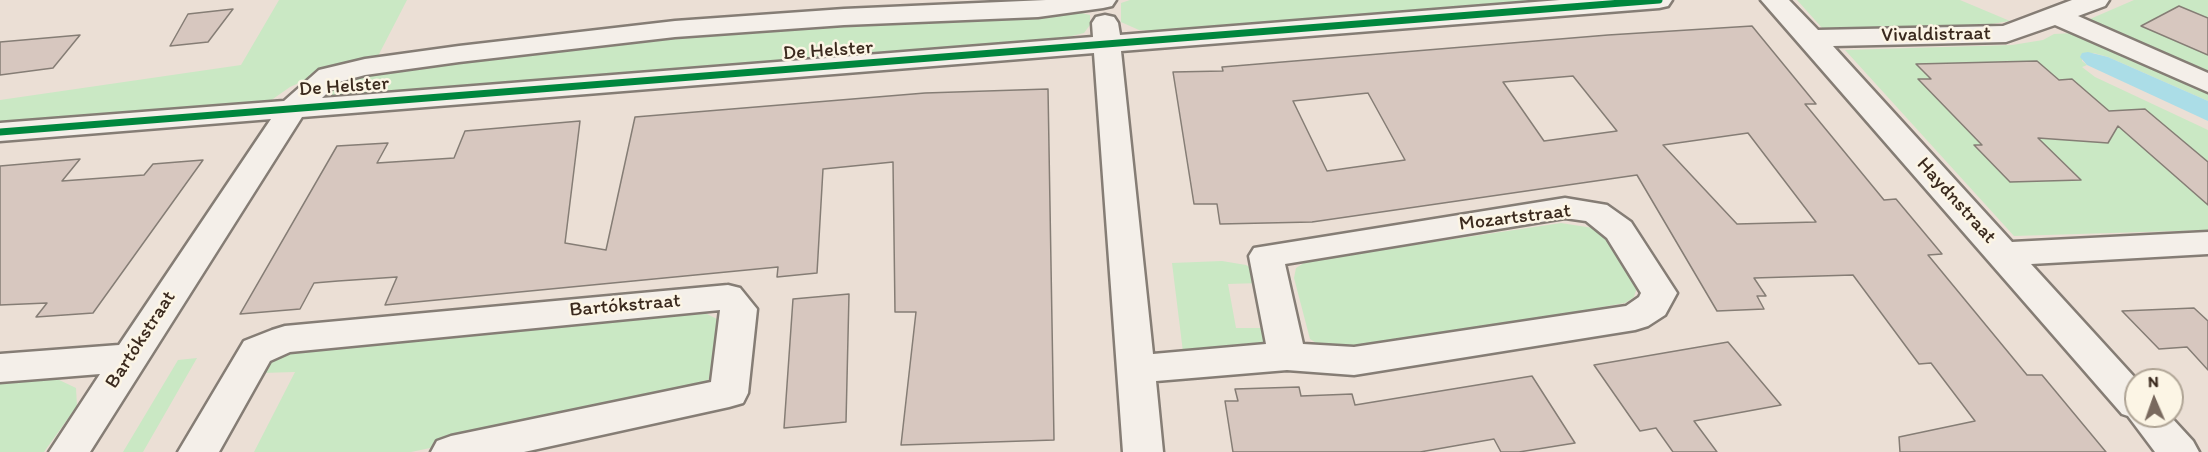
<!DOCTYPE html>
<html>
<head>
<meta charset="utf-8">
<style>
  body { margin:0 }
  #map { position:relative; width:2208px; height:452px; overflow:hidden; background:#ebdfd5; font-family:Itim,sans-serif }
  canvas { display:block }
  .north { position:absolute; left:2124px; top:368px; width:60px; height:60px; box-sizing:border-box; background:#fcf5e5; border:2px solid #afa495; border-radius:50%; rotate:358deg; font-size:16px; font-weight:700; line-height:24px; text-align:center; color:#3b2a1e }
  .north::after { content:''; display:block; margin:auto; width:21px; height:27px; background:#79695e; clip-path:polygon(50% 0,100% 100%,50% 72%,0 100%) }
</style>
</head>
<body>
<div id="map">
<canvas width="2208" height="452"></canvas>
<div class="north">N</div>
</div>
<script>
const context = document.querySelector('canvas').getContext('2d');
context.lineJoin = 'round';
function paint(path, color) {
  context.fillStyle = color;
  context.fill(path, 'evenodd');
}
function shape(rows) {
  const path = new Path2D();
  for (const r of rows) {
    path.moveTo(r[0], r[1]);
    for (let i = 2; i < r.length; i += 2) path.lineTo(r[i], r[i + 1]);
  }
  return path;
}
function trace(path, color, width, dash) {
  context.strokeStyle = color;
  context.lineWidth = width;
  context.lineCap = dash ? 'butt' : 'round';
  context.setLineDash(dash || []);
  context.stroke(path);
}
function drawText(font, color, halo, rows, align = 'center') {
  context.font = font + ' Itim,sans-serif';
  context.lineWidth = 5;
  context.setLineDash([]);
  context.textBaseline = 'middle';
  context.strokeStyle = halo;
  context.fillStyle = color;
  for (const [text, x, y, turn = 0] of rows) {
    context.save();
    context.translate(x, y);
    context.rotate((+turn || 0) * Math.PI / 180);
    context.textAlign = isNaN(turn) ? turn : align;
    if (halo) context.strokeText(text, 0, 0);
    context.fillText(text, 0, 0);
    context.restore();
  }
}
const green = shape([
  [279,0,407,0,376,60,310,78,290,87,270,101,0,123,0,100,241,65],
  [1130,0,1546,0,1155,31,1139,30,1121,22,1121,3],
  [1797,0,1960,0,2010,21,1979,26,1823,29],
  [2134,0,2208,0,2208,76,2092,25,2090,19],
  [1074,11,1090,15,1090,25,1084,33,1060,39,332,96,325,93,337,79,363,74,649,37],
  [2074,33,2208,91,2208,101,2108,57,2094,53,2082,53,2082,61,2087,65,2082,67,2095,77,2208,130,2208,230,2014,236,1845,50,2012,45,2043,40,2054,34],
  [1561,223,1593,228,1614,241,1638,284,1634,297,1625,303,1343,353,1324,348,1310,339,1294,278,1296,268,1307,261],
  [1222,261,1246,265,1254,270,1260,283,1228,284,1236,328,1269,328,1269,338,1257,347,1183,352,1172,263],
  [683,309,703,312,717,319,724,333,721,364,702,387,683,395,411,452,254,452,295,372,261,373,271,361,292,350],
  [197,358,143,452,123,452,178,360],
  [55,378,76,388,77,406,44,452,0,452,0,382]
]);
const water = shape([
  [2088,52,2108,57,2208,101,2208,121,2087,65,2080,57,2082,53]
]);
const building = shape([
  [2179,6,2208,18,2208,55,2141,26,2179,6],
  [233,9,208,42,170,46,188,14,233,9],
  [1752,26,1816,104,1805,104,1884,200,1896,199,1942,254,1928,255,2027,375,2042,375,2106,452,1900,452,1899,437,1975,421,1931,363,1919,364,1853,275,1754,278,1766,296,1757,296,1764,309,1717,311,1637,175,1312,222,1220,224,1217,204,1194,204,1173,72,1223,71,1222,67,1608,35,1752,26],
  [1573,76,1617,131,1544,141,1503,82,1573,76],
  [1368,93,1405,160,1327,171,1293,101,1368,93],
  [1748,133,1816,222,1737,224,1663,145,1748,133],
  [80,35,53,68,0,75,0,42,80,35],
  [2037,61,2059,80,2072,79,2109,111,2145,109,2208,162,2208,205,2118,126,2108,143,2038,138,2081,180,2010,182,1974,145,1982,145,1918,79,1931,79,1916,64,2037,61],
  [1048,89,1054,440,901,445,916,312,895,312,893,162,823,169,817,273,777,277,778,267,385,305,397,277,338,281,314,283,300,309,240,314,337,146,388,143,377,163,454,158,465,131,580,121,565,243,606,250,635,117,925,93,1048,89],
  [80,159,62,181,144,175,153,164,203,160,93,313,36,317,47,303,0,305,0,166,80,159],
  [849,294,846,422,784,428,793,299,849,294],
  [2194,308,2208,321,2208,370,2187,347,2159,349,2122,311,2194,308],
  [1728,342,1781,405,1694,421,1717,452,1673,452,1656,428,1640,431,1594,365,1728,342],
  [1532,376,1575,443,1519,452,1501,452,1494,439,1420,452,1233,452,1225,401,1238,401,1235,389,1299,387,1301,396,1352,394,1355,405,1532,376]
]);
const minor = shape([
  [1046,0,1116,0,1112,6,1103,8,1038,17,844,25,675,37,459,62,365,75,339,82,322,98,1093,37,1092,23,1096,17,1105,15,1114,17,1118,23,1120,35,1560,0,1672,0,1668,6,1659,8,1121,51,1153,354,1266,344,1249,256,1254,248,1565,198,1607,205,1631,222,1677,293,1665,315,1648,326,1635,330,1354,375,1287,370,1156,381,1163,452,1123,452,1094,53,302,117,90,452,49,452,100,374,0,382,0,354,119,345,271,119,0,141,0,123,284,101,319,70,365,59,459,46,675,21,844,9,1046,0],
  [1565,218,1586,221,1607,238,1641,293,1639,297,1626,306,1354,347,1303,344,1285,264,1565,218],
  [1761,0,1789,0,1818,30,2003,26,2072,0,2109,0,2105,6,2078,16,2208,73,2208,92,2055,25,2006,42,1833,46,2012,242,2208,232,2208,254,2031,264,2137,380,2136,416,2170,416,2193,441,2199,452,2155,452,2128,416,2122,414,1761,0],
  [728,285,740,288,757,309,748,393,743,403,729,407,524,452,431,452,437,441,451,436,711,382,720,310,290,352,270,361,219,452,178,452,244,341,272,330,285,326,728,285]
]);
const cycleway = shape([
  [0,132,1659,0]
]);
const streetNames = [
  ["Vivaldistraat",1936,35,-1],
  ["De Helster",828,51,-4],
  ["De Helster",344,87,-4],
  ["Haydnstraat",1956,201,48],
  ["Mozartstraat",1515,218,-7],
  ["Bartókstraat",625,306,-5],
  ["Bartókstraat",141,340,-57]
];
paint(green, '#cae8c4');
paint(water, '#abdde7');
paint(building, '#d7c7bf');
trace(building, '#857d75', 1.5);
trace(minor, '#857d75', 5);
paint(minor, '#f4efe9');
trace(cycleway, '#00873e', 7);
drawText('20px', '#3b2a1e', '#fcf5e5', streetNames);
</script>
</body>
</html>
